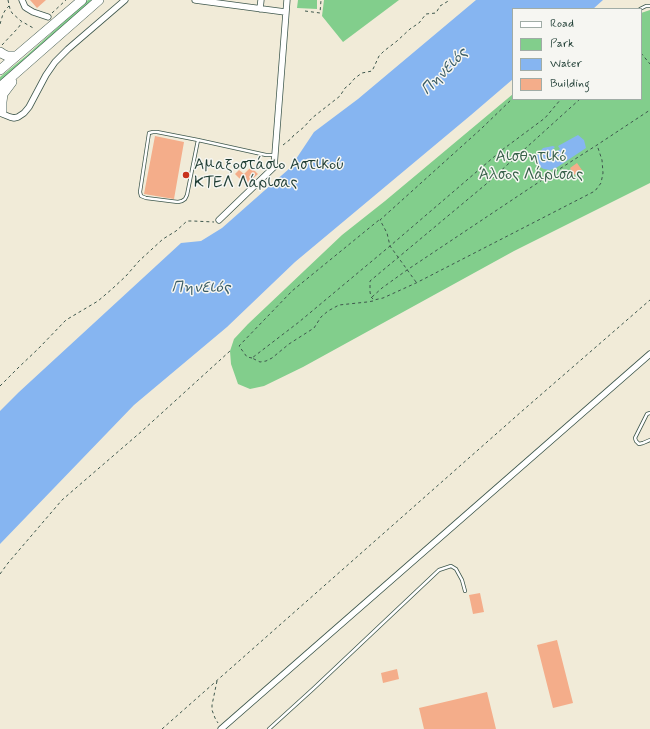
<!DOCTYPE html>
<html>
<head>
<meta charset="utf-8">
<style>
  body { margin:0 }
  #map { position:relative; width:650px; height:729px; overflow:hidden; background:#f1ebd8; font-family:Mynerve,sans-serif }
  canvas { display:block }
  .legend { position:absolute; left:512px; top:8px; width:130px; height:92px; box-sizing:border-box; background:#f6f6f2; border:1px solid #a0aca6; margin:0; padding:5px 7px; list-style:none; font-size:12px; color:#1f3d34 }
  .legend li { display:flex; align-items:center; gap:8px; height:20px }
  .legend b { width:20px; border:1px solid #a0aca6 }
</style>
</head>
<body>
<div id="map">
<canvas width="650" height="729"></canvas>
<ul class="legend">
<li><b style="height:5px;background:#fff"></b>Road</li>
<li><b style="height:11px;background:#82ce8c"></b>Park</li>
<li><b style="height:11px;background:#86b5f1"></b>Water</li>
<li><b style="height:11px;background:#f4ad8a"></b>Building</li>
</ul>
</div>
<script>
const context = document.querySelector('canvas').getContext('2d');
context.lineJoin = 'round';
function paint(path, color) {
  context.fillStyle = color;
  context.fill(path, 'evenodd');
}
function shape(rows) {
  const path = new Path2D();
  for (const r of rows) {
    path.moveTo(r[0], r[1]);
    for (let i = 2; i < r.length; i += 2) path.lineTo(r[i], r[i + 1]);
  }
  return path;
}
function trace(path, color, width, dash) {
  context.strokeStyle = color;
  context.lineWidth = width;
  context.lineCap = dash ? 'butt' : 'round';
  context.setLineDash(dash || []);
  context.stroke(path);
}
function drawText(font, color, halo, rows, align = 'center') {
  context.font = font + ' Mynerve,sans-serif';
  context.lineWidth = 3;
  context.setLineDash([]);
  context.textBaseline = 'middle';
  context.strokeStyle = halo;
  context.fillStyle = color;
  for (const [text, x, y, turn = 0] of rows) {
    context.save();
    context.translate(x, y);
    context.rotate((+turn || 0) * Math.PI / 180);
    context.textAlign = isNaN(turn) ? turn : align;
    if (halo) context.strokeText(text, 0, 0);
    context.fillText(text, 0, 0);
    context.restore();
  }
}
const green = shape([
  [88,0,93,0,0,82,0,77,26,56],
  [298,0,317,0,317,9,297,8],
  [324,0,399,0,343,42,322,16],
  [650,10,650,183,514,251,303,367,264,386,250,389,238,384,231,364,230,351,234,339,248,324,342,235,385,201,513,94,513,99,641,99,641,13]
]);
const water = shape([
  [476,0,603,0,593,9,513,9,513,79,471,115,295,262,227,327,134,405,0,544,0,411,19,392,181,243,201,241,222,228,290,168,314,132,358,99],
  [578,135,584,140,586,148,556,168,550,170,544,169,538,166,536,161,536,156,543,148,553,146,555,147,551,151,553,154,560,149,558,146]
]);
const building = shape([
  [30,0,46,0,37,8],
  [155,136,184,142,174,199,144,194],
  [577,163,582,170,574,175,570,168],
  [251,167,258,174,246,185,235,174,239,170,244,174],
  [480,593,484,612,473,614,469,595],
  [557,640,573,703,553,708,537,645],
  [397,669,399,679,383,683,381,673],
  [487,692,496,729,424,729,419,708]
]);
const path = shape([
  [8,0,10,9,12,13,21,21,35,29],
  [305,11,320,13,321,0],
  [52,13,66,0],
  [0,24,3,14,6,9,9,6],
  [2,45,18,28,21,24,21,22],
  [641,53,650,64],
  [580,99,485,185,370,281,370,292,371,297,374,300,383,298,416,283,595,191,601,183,603,173,602,160,597,145],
  [283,145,292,138,293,136,304,127,312,118,340,96,345,88,349,85,355,78,362,73,372,71,374,67,379,56,384,51,397,41,410,29,419,23,426,14,436,13,440,6,450,0],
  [416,282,390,246,387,233,380,220,482,128,513,98],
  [372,297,382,288,407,270,536,184,597,145,650,110],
  [373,301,367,302,339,305,328,311,321,317,314,328,289,344,272,358,266,361,260,362,252,358,299,322,390,246,502,150,545,118,561,99],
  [252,358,247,357,239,346,292,291,379,220],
  [0,386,19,367,38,349,66,320,98,301,112,289,126,276,139,261,163,239,176,231,187,221,193,221,214,222],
  [0,574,8,563,62,500,142,431,230,351],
  [217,681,212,705,212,710,215,718,218,723],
  [162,729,521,412,650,300]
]);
const service = shape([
  [640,9,646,6,650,6],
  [198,140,187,195,185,199,182,201,178,202,146,198,141,196,140,192,149,133,153,132,157,132,198,140,266,155,275,155],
  [650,413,647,414,635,438,636,441,639,444,643,443,650,440],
  [269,729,313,689,439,570,451,566,456,569,462,580,465,591]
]);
const minor = shape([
  [22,0,25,7,28,9,33,12,48,17],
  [195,0,285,12],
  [260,9,261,0],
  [0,113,10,117,14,118,18,117,24,113,29,107,46,75,55,62,68,49,125,0],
  [219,220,274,167,287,0],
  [221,729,650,354]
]);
const primary = shape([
  [0,52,3,54,7,56,16,56],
  [0,70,82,0],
  [0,87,99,0],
  [2,111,2,102,3,94,12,82]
]);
const markers = [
  [186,175,4,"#c8321e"]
];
const parkNames = [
  ["Αισθητικό",531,158],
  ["Άλσος Λάρισας",531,176]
];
const poiNames = [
  ["Αμαξοστάσιο Αστικού",194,166],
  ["ΚΤΕΛ Λάρισας",194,184]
];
const waterNames = [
  ["Πηνειός",445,72,-46],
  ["Πηνειός",201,288]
];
paint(green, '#82ce8c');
paint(water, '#86b5f1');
paint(building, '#f4ad8a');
trace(service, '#3e574d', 4);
trace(minor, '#3e574d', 7);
trace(primary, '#3e574d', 10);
trace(path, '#3e574d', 1, [3, 3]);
trace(service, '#fff', 2.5);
trace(minor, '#fff', 5.5);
trace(primary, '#fff', 9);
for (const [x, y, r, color] of markers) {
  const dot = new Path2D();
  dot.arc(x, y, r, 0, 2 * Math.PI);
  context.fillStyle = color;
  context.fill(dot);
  trace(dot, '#f6f6f2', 1.5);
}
drawText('16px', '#38614a', '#f6f6f2', parkNames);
drawText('16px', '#1f3d34', '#f6f6f2', poiNames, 'left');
drawText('italic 17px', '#395b63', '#f6f6f2', waterNames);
</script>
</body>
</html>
